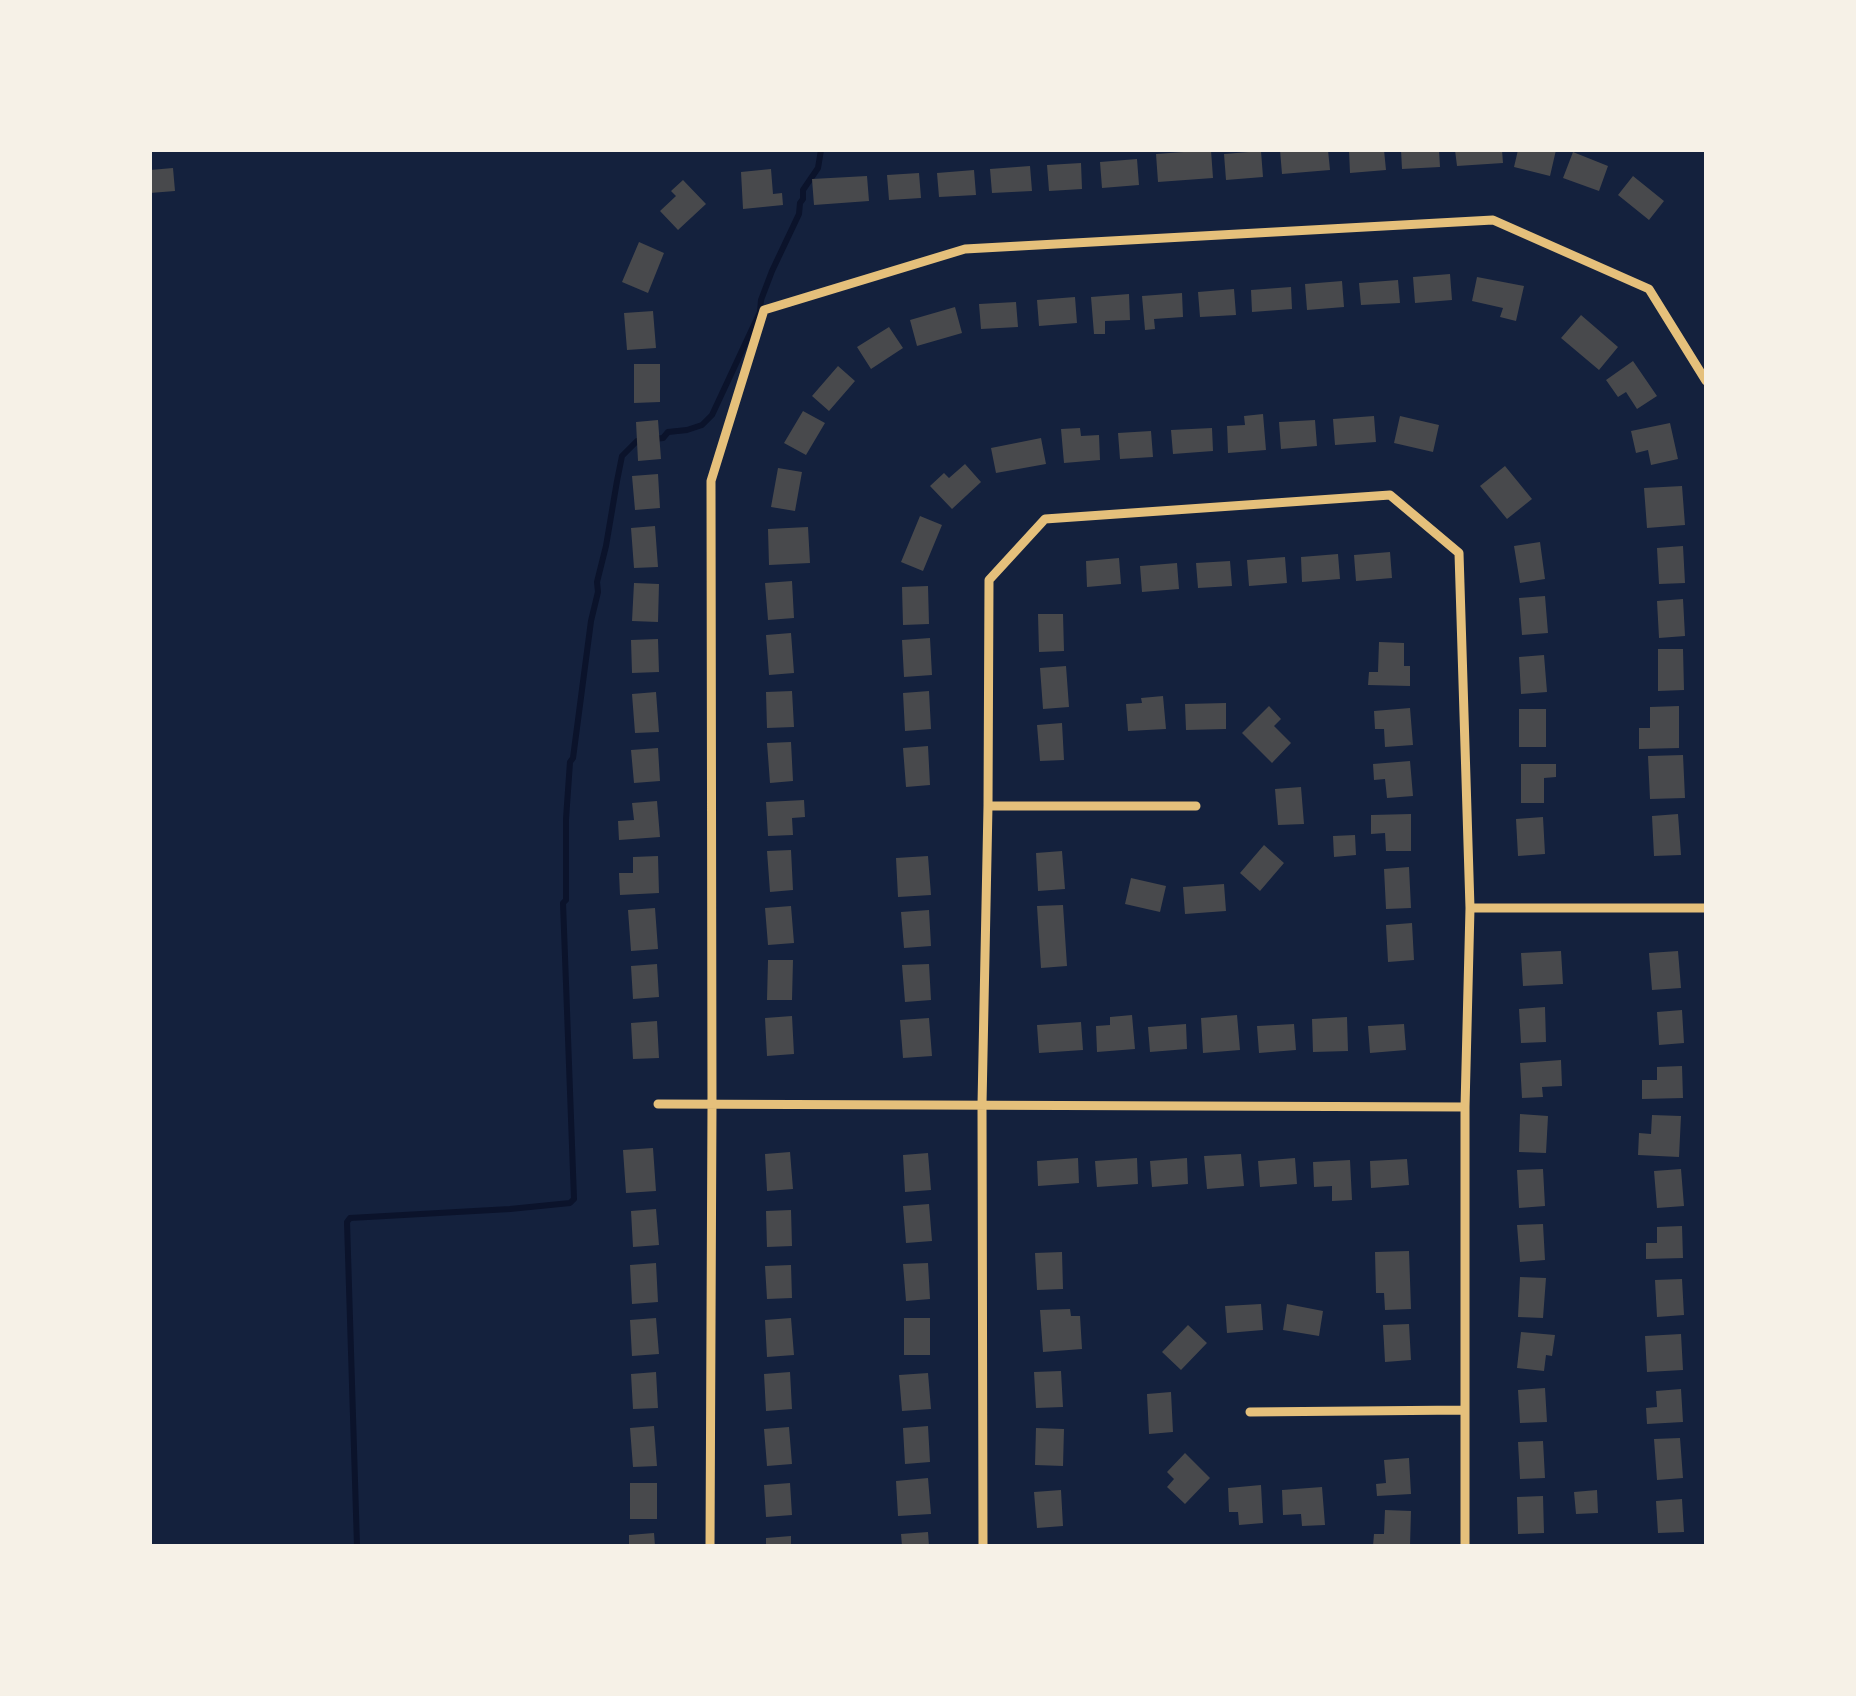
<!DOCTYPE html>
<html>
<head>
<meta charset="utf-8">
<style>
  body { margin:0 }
  #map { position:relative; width:1856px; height:1696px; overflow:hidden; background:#14213d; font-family:"PT Sans Narrow",sans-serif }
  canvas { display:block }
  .frame { position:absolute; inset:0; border:152px solid #f6f1e7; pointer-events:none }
</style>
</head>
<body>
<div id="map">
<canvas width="1856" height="1696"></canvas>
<div class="frame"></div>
</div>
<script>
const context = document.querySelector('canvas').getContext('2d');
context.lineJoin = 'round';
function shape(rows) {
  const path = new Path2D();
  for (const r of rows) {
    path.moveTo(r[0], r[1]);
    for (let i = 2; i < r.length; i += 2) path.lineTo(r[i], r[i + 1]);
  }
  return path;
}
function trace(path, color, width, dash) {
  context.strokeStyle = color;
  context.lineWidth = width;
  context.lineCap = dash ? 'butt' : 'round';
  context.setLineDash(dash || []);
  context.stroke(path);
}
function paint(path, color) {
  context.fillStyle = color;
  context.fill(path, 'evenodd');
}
const stream = shape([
  [654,439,663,438,668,432,687,430,702,425,712,415,760,312,761,300,772,271,799,214,800,203,803,199,803,190,818,168,821,150],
  [357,1546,347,1222,350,1218,510,1209,570,1203,574,1199,563,903,566,900,566,819,570,762,573,758,591,621,598,592,597,582,606,546,617,481,622,456,637,441,642,441]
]);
const building = shape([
  [1211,150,1213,178,1158,182,1156,154],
  [1280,150,1328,150,1330,170,1282,174],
  [1349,150,1384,150,1386,170,1350,173],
  [1401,150,1439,150,1440,167,1402,169],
  [1455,150,1502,150,1503,163,1457,166],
  [1518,150,1556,150,1550,176,1514,167],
  [1261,151,1263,177,1226,180,1224,154],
  [1573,152,1608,166,1599,191,1563,178],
  [1137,159,1139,185,1102,188,1100,162],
  [1081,163,1082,189,1049,191,1047,165],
  [1030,166,1032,191,992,193,990,169],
  [173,168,175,191,150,193,150,170],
  [771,169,773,194,782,193,783,205,743,209,741,172],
  [974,170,976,195,939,197,937,173],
  [919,173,921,198,889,200,887,175],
  [867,176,869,201,814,205,812,179],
  [1633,176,1664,201,1649,220,1618,195],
  [683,180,706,204,678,230,660,211,676,196,671,191],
  [639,242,664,253,648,293,622,282],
  [1450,274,1452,300,1415,303,1413,277],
  [1477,277,1524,286,1516,321,1500,317,1503,308,1472,301],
  [1398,280,1400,303,1361,305,1359,283],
  [1342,281,1344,307,1307,310,1305,284],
  [1291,287,1292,309,1252,312,1251,290],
  [1234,289,1236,315,1200,317,1198,292],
  [1182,293,1183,317,1154,319,1155,329,1145,330,1142,296],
  [1129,294,1130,320,1105,321,1105,334,1094,334,1091,297],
  [1075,297,1077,323,1039,326,1037,300],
  [1016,302,1018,327,981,329,979,304],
  [955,307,962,333,917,346,910,320],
  [653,311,656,348,627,350,624,313],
  [1581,315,1618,347,1599,370,1561,338],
  [889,327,903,348,871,369,857,347],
  [1633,361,1657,396,1637,409,1626,392,1618,397,1606,380],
  [634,364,660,364,660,402,634,403],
  [838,366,855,381,829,411,812,396],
  [803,411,825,423,806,455,784,443],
  [1263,414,1266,450,1228,453,1227,426,1245,425,1244,416],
  [1374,416,1376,442,1335,445,1333,419],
  [1400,416,1439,425,1433,452,1394,443],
  [658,420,661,459,638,461,636,422],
  [1315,420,1317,446,1281,449,1279,422],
  [1670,423,1678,459,1651,465,1648,450,1636,453,1631,431],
  [1080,428,1081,436,1099,435,1100,460,1064,463,1061,429],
  [1212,428,1213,451,1173,454,1171,430],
  [1151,431,1153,457,1120,459,1118,433],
  [1041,438,1046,464,996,473,991,448],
  [965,464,981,482,952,509,930,486,944,473,949,478],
  [1505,466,1532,499,1507,519,1480,486],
  [778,468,802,472,795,511,771,507],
  [658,474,660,508,635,510,632,476],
  [1682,486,1685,525,1647,528,1644,488],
  [920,516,942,525,923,571,901,562],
  [655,526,658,567,634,568,631,528],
  [808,527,810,563,769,565,768,529],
  [1540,542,1545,579,1520,583,1514,546],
  [1683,546,1685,583,1659,584,1657,548],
  [1390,552,1392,578,1356,581,1354,555],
  [1338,554,1340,579,1302,582,1301,557],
  [1285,557,1287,583,1249,586,1247,560],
  [1119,558,1121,584,1087,587,1086,561],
  [1230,561,1232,586,1198,588,1196,563],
  [1177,563,1179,589,1142,592,1140,566],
  [792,581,794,618,768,620,765,583],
  [634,583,659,584,658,622,632,621],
  [928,586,929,624,903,625,902,587],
  [1545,596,1548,633,1522,635,1519,598],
  [1683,599,1685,636,1659,638,1657,601],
  [1038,614,1063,614,1064,651,1039,652],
  [791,633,794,673,769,675,766,635],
  [930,638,932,675,904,677,902,640],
  [658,639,659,672,632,673,631,640],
  [1379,642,1404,643,1404,666,1410,666,1410,686,1368,685,1369,672,1378,672],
  [1658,649,1683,649,1684,690,1658,691],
  [1544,655,1547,692,1521,694,1519,657],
  [1066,666,1069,707,1043,709,1040,668],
  [792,691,794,727,767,728,766,692],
  [929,691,931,729,905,731,903,693],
  [656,692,659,732,635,733,632,694],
  [1163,696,1166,729,1128,731,1126,704,1142,703,1141,698],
  [1226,703,1226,729,1186,730,1185,704],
  [1269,706,1281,719,1274,726,1291,743,1272,763,1242,733],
  [1679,706,1679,748,1639,749,1639,728,1650,728,1650,707],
  [1410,708,1413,745,1385,747,1384,729,1375,729,1374,711],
  [1519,709,1546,709,1546,747,1519,747],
  [1062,723,1064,760,1040,761,1037,725],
  [791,742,793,781,770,783,767,743],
  [928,746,930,785,906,787,903,748],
  [658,748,660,781,634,783,631,750],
  [1683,755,1685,798,1650,799,1648,756],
  [1410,761,1413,796,1387,798,1385,779,1374,780,1373,764],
  [1521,764,1556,764,1556,777,1544,778,1544,803,1521,803],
  [1301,787,1304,824,1278,825,1275,789],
  [804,800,805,817,792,818,793,835,768,836,766,802],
  [657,801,660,837,619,840,618,821,634,820,632,803],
  [1411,814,1411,851,1386,851,1385,833,1371,834,1371,815],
  [1678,814,1681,855,1654,856,1652,816],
  [1543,817,1545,854,1518,856,1516,819],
  [1355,835,1356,855,1334,857,1333,836],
  [1264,845,1284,863,1260,891,1240,873],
  [791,850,793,890,770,892,767,851],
  [1062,851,1065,889,1038,891,1036,853],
  [658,856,659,893,620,895,619,873,633,873,633,857],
  [928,856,931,895,898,897,896,858],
  [1409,867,1411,908,1386,909,1384,869],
  [1131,878,1166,886,1160,912,1125,904],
  [1224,884,1226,911,1185,914,1183,887],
  [1063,905,1067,966,1041,968,1037,906],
  [791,906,794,943,768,945,765,908],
  [655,908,658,949,631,951,628,910],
  [929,910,931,946,904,948,901,912],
  [1412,923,1414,960,1388,962,1386,925],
  [1561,951,1563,984,1523,986,1521,953],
  [1678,951,1681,988,1652,990,1649,953],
  [768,960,793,960,792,1000,767,1000],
  [657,964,659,997,633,999,631,966],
  [929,964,931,1000,905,1002,902,965],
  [1545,1007,1546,1042,1521,1043,1519,1009],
  [1682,1010,1684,1043,1659,1045,1657,1012],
  [1132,1015,1135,1049,1097,1052,1096,1026,1110,1025,1110,1017],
  [1237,1015,1240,1050,1203,1053,1201,1018],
  [792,1016,794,1054,767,1056,765,1018],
  [1347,1017,1348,1051,1313,1052,1312,1019],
  [929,1018,932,1056,903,1058,900,1020],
  [657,1021,659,1058,633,1059,631,1023],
  [1081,1022,1083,1050,1039,1053,1037,1025],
  [1186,1024,1187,1049,1150,1052,1148,1027],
  [1294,1024,1296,1050,1259,1053,1257,1026],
  [1404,1024,1406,1050,1370,1053,1368,1026],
  [1561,1060,1562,1086,1542,1087,1543,1097,1522,1098,1520,1063],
  [1682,1066,1683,1098,1642,1099,1642,1080,1657,1080,1657,1067],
  [1520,1114,1548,1116,1546,1153,1519,1152],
  [1652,1115,1681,1116,1679,1157,1638,1155,1639,1133,1651,1134],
  [653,1148,656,1191,626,1193,623,1150],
  [790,1152,793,1189,767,1191,765,1154],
  [928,1153,931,1190,905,1192,903,1155],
  [1241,1154,1244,1186,1207,1189,1204,1156],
  [1078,1158,1079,1183,1038,1186,1037,1161],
  [1137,1158,1138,1184,1097,1187,1095,1161],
  [1187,1158,1188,1184,1152,1187,1150,1161],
  [1295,1158,1297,1184,1260,1187,1258,1161],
  [1407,1159,1409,1185,1371,1188,1370,1161],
  [1350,1160,1352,1200,1332,1201,1332,1186,1314,1187,1313,1162],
  [1543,1169,1545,1206,1519,1208,1517,1170],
  [1681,1169,1684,1206,1657,1208,1654,1171],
  [929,1204,932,1241,906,1243,903,1206],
  [656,1209,659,1245,633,1247,631,1211],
  [791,1210,792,1246,767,1247,766,1211],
  [1543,1224,1545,1260,1520,1262,1517,1225],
  [1682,1226,1683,1258,1646,1259,1646,1243,1657,1243,1657,1227],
  [1409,1251,1411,1309,1385,1310,1384,1293,1376,1293,1375,1252],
  [1062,1252,1063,1289,1037,1290,1035,1253],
  [656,1263,658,1302,632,1304,630,1265],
  [928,1263,930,1299,906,1301,903,1264],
  [791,1265,792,1298,767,1299,765,1266],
  [1520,1277,1546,1278,1543,1318,1518,1317],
  [1682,1279,1684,1315,1657,1317,1655,1280],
  [1261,1304,1263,1330,1227,1333,1225,1306],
  [1287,1304,1323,1311,1319,1336,1283,1330],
  [1070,1309,1071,1316,1080,1316,1082,1349,1043,1352,1040,1310],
  [656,1318,659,1354,632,1356,630,1320],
  [791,1318,794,1355,767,1357,765,1320],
  [904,1318,930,1318,930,1355,904,1355],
  [1409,1324,1411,1360,1385,1362,1383,1325],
  [1188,1325,1207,1343,1181,1370,1162,1352],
  [1521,1332,1555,1335,1552,1356,1546,1355,1544,1371,1517,1368],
  [1681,1334,1683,1370,1647,1372,1645,1336],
  [1061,1371,1063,1407,1036,1408,1034,1372],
  [656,1372,658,1408,633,1409,631,1374],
  [790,1372,792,1409,766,1411,764,1374],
  [928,1373,931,1409,902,1411,899,1375],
  [1545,1388,1547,1422,1520,1423,1518,1390],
  [1681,1389,1683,1422,1647,1424,1646,1408,1657,1407,1656,1391],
  [1171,1392,1173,1432,1149,1434,1147,1394],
  [654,1426,657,1466,633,1467,630,1428],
  [928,1426,930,1462,905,1464,903,1428],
  [789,1427,792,1464,767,1466,764,1429],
  [1036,1428,1064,1429,1063,1466,1035,1465],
  [1680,1438,1683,1478,1657,1480,1654,1439],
  [1543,1441,1545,1478,1520,1479,1518,1442],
  [1185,1453,1210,1478,1185,1504,1167,1487,1174,1479,1167,1472],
  [1409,1458,1411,1494,1377,1496,1376,1484,1386,1483,1384,1460],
  [928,1478,931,1514,898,1516,896,1481],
  [630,1483,657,1483,657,1519,630,1519],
  [790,1483,792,1515,766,1517,764,1485],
  [1261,1485,1263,1523,1239,1525,1238,1512,1229,1512,1228,1488],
  [1322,1487,1325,1525,1302,1526,1301,1514,1283,1515,1282,1490],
  [1061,1490,1063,1526,1037,1528,1034,1492],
  [1597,1490,1598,1513,1576,1514,1574,1492],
  [1543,1496,1544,1533,1518,1534,1517,1497],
  [1682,1499,1684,1532,1658,1533,1656,1501],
  [1385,1510,1411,1511,1410,1546,1373,1546,1374,1534,1384,1534],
  [928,1532,929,1546,902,1546,901,1534],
  [654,1533,655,1546,629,1546,629,1535],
  [791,1536,791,1546,766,1546,766,1538]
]);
const minor = shape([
  [988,806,1196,806],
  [1470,908,1706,908],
  [658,1104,1465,1107],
  [1250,1412,1464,1410],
  [710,1546,712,1104,711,481,764,310,965,249,1493,220,1649,289,1706,381],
  [983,1546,982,1104,988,806,989,580,1045,519,1390,495,1459,553,1470,908,1465,1107,1465,1546]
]);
trace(stream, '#0b132b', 6);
paint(building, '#48494c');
trace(minor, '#e5c07b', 9);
</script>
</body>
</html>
